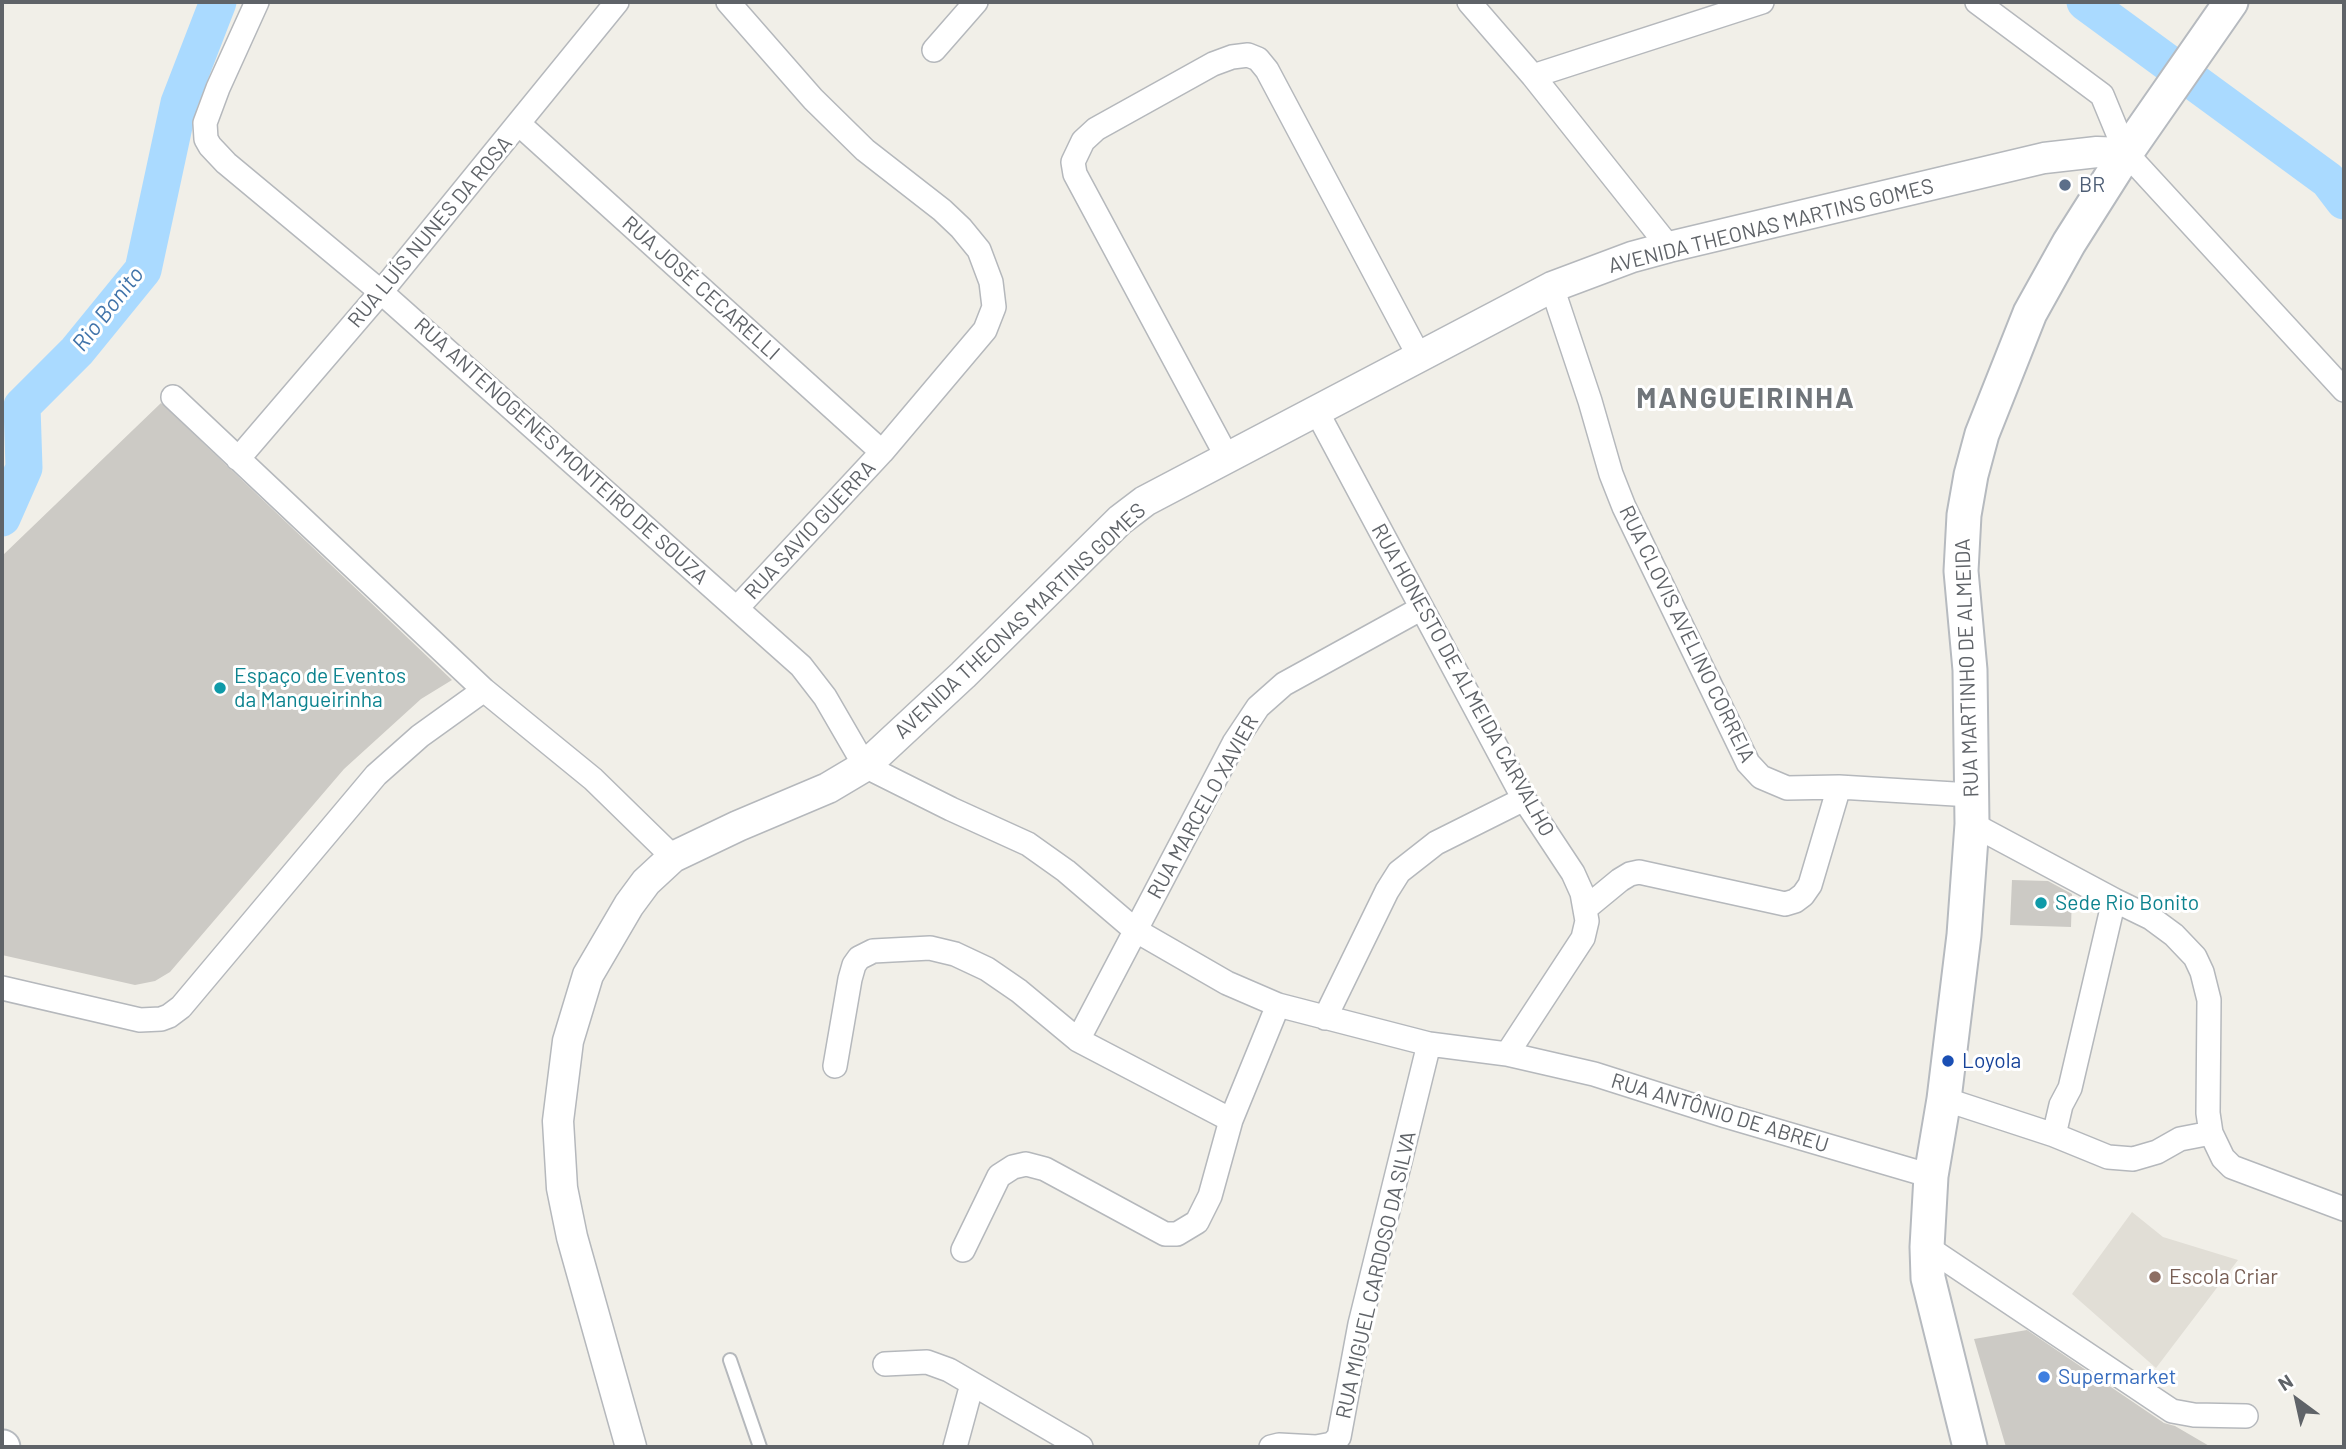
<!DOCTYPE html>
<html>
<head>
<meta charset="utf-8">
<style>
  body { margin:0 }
  #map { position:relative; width:2346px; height:1449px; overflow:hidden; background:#f1efe8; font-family:Barlow,sans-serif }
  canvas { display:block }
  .frame { position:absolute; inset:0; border:4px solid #5f6368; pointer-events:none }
  .north { position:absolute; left:2262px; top:1365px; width:70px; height:70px; -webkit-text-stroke:5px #fff; paint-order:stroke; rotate:327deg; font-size:19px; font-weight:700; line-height:28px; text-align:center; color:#5f6368 }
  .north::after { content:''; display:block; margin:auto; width:24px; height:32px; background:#5f6368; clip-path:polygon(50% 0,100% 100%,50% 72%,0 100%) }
</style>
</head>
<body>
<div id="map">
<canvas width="2346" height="1449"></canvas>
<div class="frame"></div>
<div class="north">N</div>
</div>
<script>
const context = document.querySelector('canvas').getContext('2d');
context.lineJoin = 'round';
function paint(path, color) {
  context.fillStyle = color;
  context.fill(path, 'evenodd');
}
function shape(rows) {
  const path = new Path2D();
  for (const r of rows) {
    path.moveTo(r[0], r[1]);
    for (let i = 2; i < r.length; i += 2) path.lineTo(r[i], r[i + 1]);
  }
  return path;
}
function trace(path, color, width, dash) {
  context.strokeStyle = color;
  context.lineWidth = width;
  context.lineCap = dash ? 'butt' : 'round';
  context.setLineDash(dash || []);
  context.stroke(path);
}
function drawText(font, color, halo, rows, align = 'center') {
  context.font = font + ' Barlow,sans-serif';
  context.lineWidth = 6;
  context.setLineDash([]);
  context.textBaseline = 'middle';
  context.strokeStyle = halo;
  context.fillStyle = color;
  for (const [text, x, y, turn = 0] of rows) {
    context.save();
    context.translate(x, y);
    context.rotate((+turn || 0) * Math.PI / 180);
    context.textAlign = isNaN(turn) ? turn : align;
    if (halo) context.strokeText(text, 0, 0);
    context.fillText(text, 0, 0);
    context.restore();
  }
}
const education = shape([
  [2132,1212,2163,1237,2238,1260,2156,1368,2072,1294]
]);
const river = shape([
  [2085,2,2328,180,2344,201],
  [2,518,24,468,22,406,77,351,143,270,179,103,218,2]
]);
const building = shape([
  [161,403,452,680,421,699,344,769,170,972,155,981,135,985,2,955,2,556],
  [2012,880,2048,881,2072,894,2071,927,2010,925],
  [2027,1330,2164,1423,2175,1426,2211,1447,2006,1447,1974,1339]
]);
const service = shape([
  [730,1360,760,1447]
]);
const minor = shape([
  [257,2,218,88,205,123,206,139,210,146,226,163,381,292,801,666,825,697,865,766,951,809,1028,844,1066,871,1135,930,1227,983,1278,1005,1429,1044,1507,1054,1594,1074,1726,1116,1931,1176],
  [728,2,813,99,865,150,942,210,961,228,979,250,991,282,994,307,985,330,882,452,737,608],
  [1469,2,1533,76,1669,247],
  [1977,2,2102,95,2126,153,2344,390],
  [934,50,976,2],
  [1533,76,1762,2],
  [519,124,882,452],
  [1552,287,1590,401,1611,474,1624,507,1748,763,1761,777,1787,788,1839,787,1971,795],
  [173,397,484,690],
  [1317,412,1524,799,1573,873,1582,893,1587,921,1583,938,1507,1054],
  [1227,457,1075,174,1073,162,1083,141,1096,129,1213,64,1232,57,1248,55,1258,59,1267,70,1420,358],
  [238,459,381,292,617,2],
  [2114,900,2151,918,2174,935,2195,957,2202,972,2209,1000,2208,1113,2211,1133,2223,1158,2232,1167,2344,1209],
  [1586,908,1620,880,1630,874,1639,872,1785,904,1795,901,1803,895,1810,885,1839,787],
  [2,988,140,1020,161,1019,169,1016,181,1007,376,775,420,736,484,690,593,779,673,857],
  [1325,1018,1387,891,1399,872,1436,843,1524,799],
  [1078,1040,1234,743,1258,707,1284,684,1422,608],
  [835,1066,850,979,854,965,859,958,873,951,930,948,955,954,987,969,1019,991,1078,1040,1231,1120],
  [1944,1099,2054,1135,2061,1105,2070,1088,2114,900,1972,824],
  [2054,1135,2108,1157,2133,1159,2157,1152,2180,1139,2211,1133],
  [1927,1247,2172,1411,2194,1415,2246,1416],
  [963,1250,999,1176,1013,1167,1026,1164,1045,1169,1165,1234,1177,1234,1197,1222,1210,1196,1231,1120,1278,1005],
  [885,1364,927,1362,949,1370,1081,1447],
  [955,1447,972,1384],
  [1271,1447,1279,1445,1316,1447,1332,1444,1339,1437,1360,1324,1429,1044]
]);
const tertiary = shape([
  [631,1447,572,1237,562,1188,558,1121,568,1041,588,975,629,905,646,882,673,857,738,826,828,788,865,766,963,675,1120,520,1145,501,1552,287,1632,257,1669,247,2044,158,2097,152,2126,153]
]);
const secondary = shape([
  [2,1447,3,1447],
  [1970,1447,1928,1278,1927,1247,1931,1176,1944,1099,1964,935,1972,824,1970,670,1961,571,1964,515,1971,475,1982,434,2030,313,2069,243,2126,153,2231,2]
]);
const markers = [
  [2065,185,7,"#5c6f8a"],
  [220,688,7,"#0f9aa8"],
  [2041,903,7,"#0f9aa8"],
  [1948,1061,7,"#1a4fb4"],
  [2155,1277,7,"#8d6e63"],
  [2044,1377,7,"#3f7fe0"]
];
const serviceNames = [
  ["BR",2079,185]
];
const streetNames = [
  ["AVENIDA THEONAS MARTINS GOMES",1771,226,-14],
  ["RUA LUÍS NUNES DA ROSA",430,232,-50],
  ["RUA JOSÉ CECARELLI",701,288,42],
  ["RUA ANTENOGENES MONTEIRO DE SOUZA",561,451,42],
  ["RUA SAVIO GUERRA",810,530,-47],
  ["AVENIDA THEONAS MARTINS GOMES",1020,621,-43],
  ["RUA CLOVIS AVELINO CORREIA",1687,634,64],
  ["RUA MARTINHO DE ALMEIDA",1967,668,-92],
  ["RUA HONESTO DE ALMEIDA CARVALHO",1463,680,61],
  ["RUA MARCELO XAVIER",1203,807,-61],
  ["RUA ANTÔNIO DE ABREU",1720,1113,17],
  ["RUA MIGUEL CARDOSO DA SILVA",1376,1275,-77]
];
const cultureNames = [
  ["Espaço de Eventos",234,676],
  ["da Mangueirinha",234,700],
  ["Sede Rio Bonito",2055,903]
];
const transitNames = [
  ["Loyola",1962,1061]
];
const educationNames = [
  ["Escola Criar",2169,1277]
];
const shopNames = [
  ["Supermarket",2058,1377]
];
const waterNames = [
  ["Rio Bonito",108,309,-52]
];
const districtNames = [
  ["MANGUEIRINHA",1746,399]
];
paint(education, '#e1ded6');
trace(river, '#aadaff', 37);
paint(building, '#cccac5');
trace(service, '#b5b8bc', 16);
trace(minor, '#b5b8bc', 26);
trace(tertiary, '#b5b8bc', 33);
trace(secondary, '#b6babf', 37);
trace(service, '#fff', 12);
trace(minor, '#fff', 23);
trace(tertiary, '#fff', 30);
trace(secondary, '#fff', 33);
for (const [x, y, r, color] of markers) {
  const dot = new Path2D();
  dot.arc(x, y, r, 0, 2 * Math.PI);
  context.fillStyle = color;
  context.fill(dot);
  trace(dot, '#fff', 2.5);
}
drawText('21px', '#4e5e75', '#fff', serviceNames, 'left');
drawText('21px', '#5f6368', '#fff', streetNames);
drawText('21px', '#0d838f', '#fff', cultureNames, 'left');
drawText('21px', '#164399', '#fff', transitNames, 'left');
drawText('21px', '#785e54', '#fff', educationNames, 'left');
drawText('21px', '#366cbe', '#fff', shopNames, 'left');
drawText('italic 23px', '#4174aa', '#fff', waterNames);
context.letterSpacing = '2px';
drawText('bold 28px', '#70757a', '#fff', districtNames);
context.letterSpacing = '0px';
</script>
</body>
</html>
